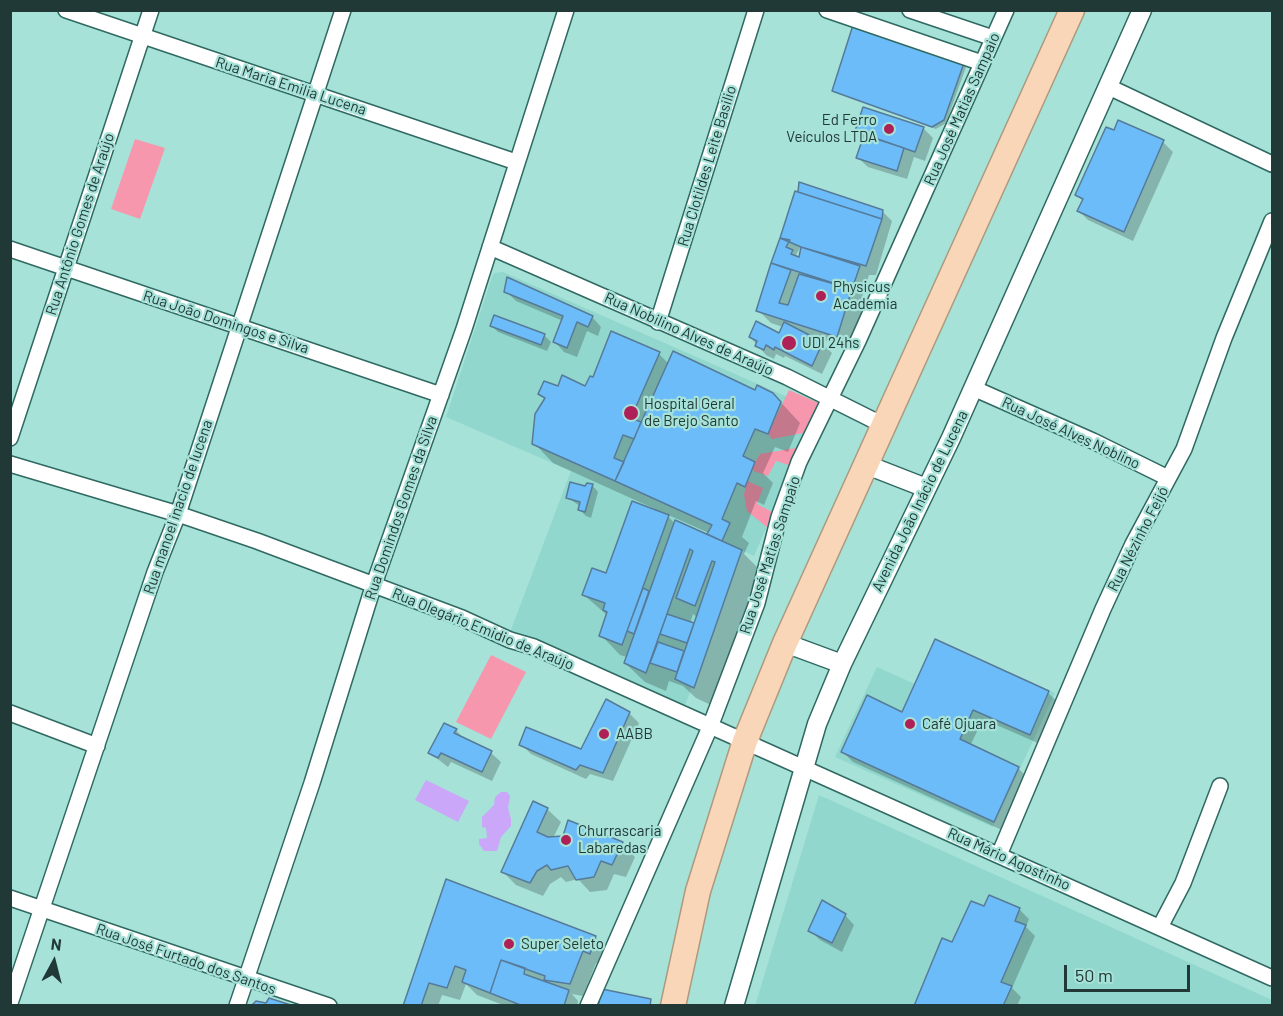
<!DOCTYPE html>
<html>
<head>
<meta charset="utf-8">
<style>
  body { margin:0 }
  #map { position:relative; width:1283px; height:1016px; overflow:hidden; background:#a6e2d8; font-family:Barlow,sans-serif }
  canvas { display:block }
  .frame { position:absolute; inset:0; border:12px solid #213936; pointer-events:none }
  .north { position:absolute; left:24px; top:932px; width:60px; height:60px; -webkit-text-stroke:4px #a6e2d8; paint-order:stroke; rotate:7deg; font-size:16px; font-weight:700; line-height:24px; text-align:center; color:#213936 }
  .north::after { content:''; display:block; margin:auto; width:21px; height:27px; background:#213936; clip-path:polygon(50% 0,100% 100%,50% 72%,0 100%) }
  .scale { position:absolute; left:1064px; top:965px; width:126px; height:27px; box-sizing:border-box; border:3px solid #213936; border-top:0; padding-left:8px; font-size:18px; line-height:21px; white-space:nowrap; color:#213936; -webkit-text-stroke:4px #a6e2d8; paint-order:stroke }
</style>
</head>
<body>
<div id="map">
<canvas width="1283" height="1016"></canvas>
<div class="frame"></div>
<div class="north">N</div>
<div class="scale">50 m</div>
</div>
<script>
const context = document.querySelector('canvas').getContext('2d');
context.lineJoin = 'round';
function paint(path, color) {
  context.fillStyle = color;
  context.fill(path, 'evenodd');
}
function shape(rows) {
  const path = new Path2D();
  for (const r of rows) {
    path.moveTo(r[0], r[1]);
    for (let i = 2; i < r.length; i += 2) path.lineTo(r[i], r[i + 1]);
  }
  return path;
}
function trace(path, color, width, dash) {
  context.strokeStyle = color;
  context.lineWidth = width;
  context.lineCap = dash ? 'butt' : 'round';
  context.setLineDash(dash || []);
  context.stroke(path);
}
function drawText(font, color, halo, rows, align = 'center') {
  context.font = font + ' Barlow,sans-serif';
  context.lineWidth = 4.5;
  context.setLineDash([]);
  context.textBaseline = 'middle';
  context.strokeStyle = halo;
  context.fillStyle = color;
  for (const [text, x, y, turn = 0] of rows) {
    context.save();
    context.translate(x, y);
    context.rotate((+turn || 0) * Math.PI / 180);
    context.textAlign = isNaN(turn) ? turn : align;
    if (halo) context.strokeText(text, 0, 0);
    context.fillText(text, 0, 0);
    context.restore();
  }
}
const built = shape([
  [503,272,817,410,754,556,741,550,682,714,509,635,571,471,446,417,492,277,494,273],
  [935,639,1055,693,993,827,835,757,877,667,915,684],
  [819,795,1272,1000,1272,1006,755,1006]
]);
const green = shape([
  [135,139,165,148,140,219,111,209],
  [789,390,821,404,808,432,772,439,768,434],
  [801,447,795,467,776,461,768,476,751,470,760,454],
  [747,481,763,488,757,504,774,513,768,528,747,511,744,495],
  [491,655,526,672,491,739,456,722]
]);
const water = shape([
  [426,780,469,801,458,822,415,800],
  [501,792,507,792,510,796,508,808,511,819,511,826,501,837,497,851,484,851,479,844,479,839,487,838,486,828,482,827,482,817,494,805,495,797]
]);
const shadow = shape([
  [963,64,966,67,946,123,936,129,834,91],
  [923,128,933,138,925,161,914,157,907,179,868,167,858,158,864,138,857,131],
  [1163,142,1173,152,1133,241,1088,220,1078,210,1083,201,1076,194],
  [800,184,882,211,892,221,876,275,869,275,861,300,864,304,850,349,817,338,832,353,822,374,785,356,784,358,776,354,774,359,766,355,750,337,780,335,783,327,771,323,758,310],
  [800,248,802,250,800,259,796,255],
  [509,279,592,317,601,327,598,336,587,331,577,357,564,352,555,342,563,321,516,301,506,291],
  [495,317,545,336,551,342,547,351,498,332,492,326],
  [659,354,669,364,756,392,773,394,800,423,788,452,775,447,763,473,773,483,764,505,756,501,742,537,749,543,744,554,760,570,713,706,696,698,683,686,669,681,666,691,645,682,625,663,627,657,620,655,601,635,608,616,584,595,607,575,655,509,553,463,534,443,546,399,540,393,559,388,586,388,594,379],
  [666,514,709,533,708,536,675,524],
  [693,614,698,618,695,625,690,623],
  [592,485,598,492,591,518,586,516,580,510,580,506,568,498],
  [1048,693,1058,702,1040,744,983,719,970,746,1018,768,1028,778,1004,831,853,762,843,752,903,714],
  [629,713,639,723,613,781,590,774,586,779,531,754,521,744,582,751],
  [456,730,466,741,491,753,501,762,492,781,451,762,448,767,430,753],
  [547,809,561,822,553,838,622,844,635,857,626,877,614,874,607,890,590,892,578,879,566,882,561,877,550,884,543,896,516,885,503,872],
  [447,881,596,938,609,951,603,966,596,963,583,996,572,994,578,1001,577,1006,503,1005,477,995,466,984,460,1000,442,995,438,1006,404,1006],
  [985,908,1019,909,1029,919,1026,927,1035,936,1012,988,1021,997,1017,1006,915,1006,953,944],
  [845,915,854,925,842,952,820,940,810,930]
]);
const building = shape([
  [853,25,964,63,944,120,932,127,832,91,853,25],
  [863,107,924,127,915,152,855,131,863,107],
  [1118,120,1164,140,1124,232,1077,211,1083,199,1075,195,1106,127,1114,130,1118,120],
  [864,135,904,148,897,171,856,158,864,135],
  [799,182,883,210,882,219,798,192,799,182],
  [795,191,882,219,866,266,801,247,780,238,795,191],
  [780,238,790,240,786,247,793,250,791,254,799,257,801,247,860,266,852,289,771,263,780,238],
  [771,263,791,270,779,303,788,305,799,274,852,289,837,337,756,311,771,263],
  [507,277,593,316,588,327,577,322,567,348,553,342,563,316,504,292,507,277],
  [494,315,545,334,541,345,490,326,494,315],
  [756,321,779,333,784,322,823,342,812,366,775,347,774,350,766,345,764,350,755,346,757,341,749,337,756,321],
  [611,331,660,352,631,418,641,422,634,439,623,435,614,458,624,462,615,481,532,444,535,414,545,398,538,394,544,381,558,386,562,375,585,386,590,376,593,377,611,331],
  [673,351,755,390,757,385,773,393,781,402,768,434,755,429,743,456,755,462,745,487,737,483,722,519,730,523,722,541,707,534,712,525,615,481,673,351],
  [570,482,585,486,587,483,593,484,585,512,578,510,580,502,566,498,570,482],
  [632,501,669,515,622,645,599,636,607,612,603,610,605,603,582,595,592,568,606,573,632,501],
  [675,520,742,550,694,688,675,679,715,562,712,561,695,606,676,598,693,551,690,549,646,673,624,663,675,520],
  [643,588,649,591,634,634,627,631,643,588],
  [667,614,694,623,687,643,660,634,667,614],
  [935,639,1049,691,1030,735,973,710,960,739,1019,767,994,822,841,752,867,695,902,712,935,639],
  [658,642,684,651,677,672,650,663,658,642],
  [606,699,630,712,603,773,580,765,576,770,519,745,526,727,581,749,606,699],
  [444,723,457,729,454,733,492,751,482,772,441,753,438,758,428,753,444,723],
  [533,801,548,808,537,832,548,837,563,836,568,820,623,842,612,865,601,861,594,877,576,880,568,866,551,870,547,865,537,871,530,883,501,872,533,801],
  [446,879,596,936,590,954,583,951,570,984,544,980,545,976,501,960,490,993,462,982,466,970,455,966,447,988,429,983,421,1006,403,1006,446,879],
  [989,895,1020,908,1015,921,1026,925,1001,982,1012,986,1003,1006,914,1006,942,938,952,942,971,901,984,906,989,895],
  [822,900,846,914,832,943,808,931,822,900],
  [501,960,525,968,524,974,569,990,564,1006,523,1006,490,993,501,960],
  [602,989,651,999,650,1006,598,1006,602,989],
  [269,998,294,1006,251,1006,256,1001,266,1003,269,998]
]);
const minor = shape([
  [66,10,516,162],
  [827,10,982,63],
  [910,10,993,38],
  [1109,87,1272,164],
  [490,247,787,377,885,426],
  [10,249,441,395],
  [658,322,756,10],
  [973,388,1093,441,1168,478],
  [10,438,151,10],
  [10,464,178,514,257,541,462,618,510,640,534,647,1272,978],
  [10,713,97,746],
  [999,855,1103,609,1133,544,1184,449,1224,338,1272,221],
  [10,898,329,1006],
  [1160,927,1183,883,1220,786],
  [10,1003,155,572,178,514,343,10],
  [237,1006,312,783,374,584,464,329,566,10],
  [588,1006,710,727,757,603,779,517,799,462,858,341,1006,10]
]);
const tertiary = shape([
  [867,465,926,488],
  [785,643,842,664],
  [734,1006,817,724,842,664,951,438,1142,10]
]);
const trunk = shape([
  [673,1006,698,891,745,741,785,643,1072,10]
]);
const markers = [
  [889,129,6,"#af2056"],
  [821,296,6,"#af2056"],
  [789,343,8,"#af2056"],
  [631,413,8,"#af2056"],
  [910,724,6,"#af2056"],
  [604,734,6,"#af2056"],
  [566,840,6,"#af2056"],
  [509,944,6,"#af2056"]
];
const streetNames = [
  ["Rua Maria Emilia Lucena",291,86,18],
  ["Rua José Matias Sampaio",962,109,-66],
  ["Rua Clotildes Leite Basilio",707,166,-73],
  ["Rua Antônio Gomes de Araújo",80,224,-72],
  ["Rua João Domingos e Silva",226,322,18],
  ["Rua Nobilino Alves de Araújo",689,334,24],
  ["Rua José Alves Noblino",1071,433,25],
  ["Avenida João Inácio de Lucena",920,501,-64],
  ["Rua manoel inacio de lucena",178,507,-71],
  ["Rua Domindos Gomes da Silva",401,508,-71],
  ["Rua Nézinho Feijó",1138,539,-63],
  ["Rua José Matias Sampaio",770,555,-72],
  ["Rua Olegário Emidio de Araújo",483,629,22],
  ["Rua Mário Agostinho",1009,859,24],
  ["Rua José Furtado dos Santos",186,959,19]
];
const poiNames = [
  ["Ed Ferro",877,120,"right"],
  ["Veículos LTDA",877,137,"right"],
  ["Physicus",833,287],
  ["Academia",833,304],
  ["UDI 24hs",802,343],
  ["Hospital Geral",644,404],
  ["de Brejo Santo",644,421],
  ["Café Ojuara",922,724],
  ["AABB",616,734],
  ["Churrascaria",578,831],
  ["Labaredas",578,848],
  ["Super Seleto",521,944]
];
paint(built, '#91d7cd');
paint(green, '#f697ae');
paint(water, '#cba7f9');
paint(shadow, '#0003');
paint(building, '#6dbcfa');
trace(building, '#567b99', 1.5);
trace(minor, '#2f6962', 18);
trace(tertiary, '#2f6962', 21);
trace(trunk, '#ac997e', 27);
trace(minor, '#fff', 15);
trace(tertiary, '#fff', 18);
trace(trunk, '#f8d6b7', 24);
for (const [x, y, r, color] of markers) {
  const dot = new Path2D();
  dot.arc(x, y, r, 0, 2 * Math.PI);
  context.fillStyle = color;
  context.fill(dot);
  trace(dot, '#a6e2d8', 2);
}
drawText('15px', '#213936', '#a6e2d8', streetNames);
drawText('15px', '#213936', '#a6e2d8', poiNames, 'left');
</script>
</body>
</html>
